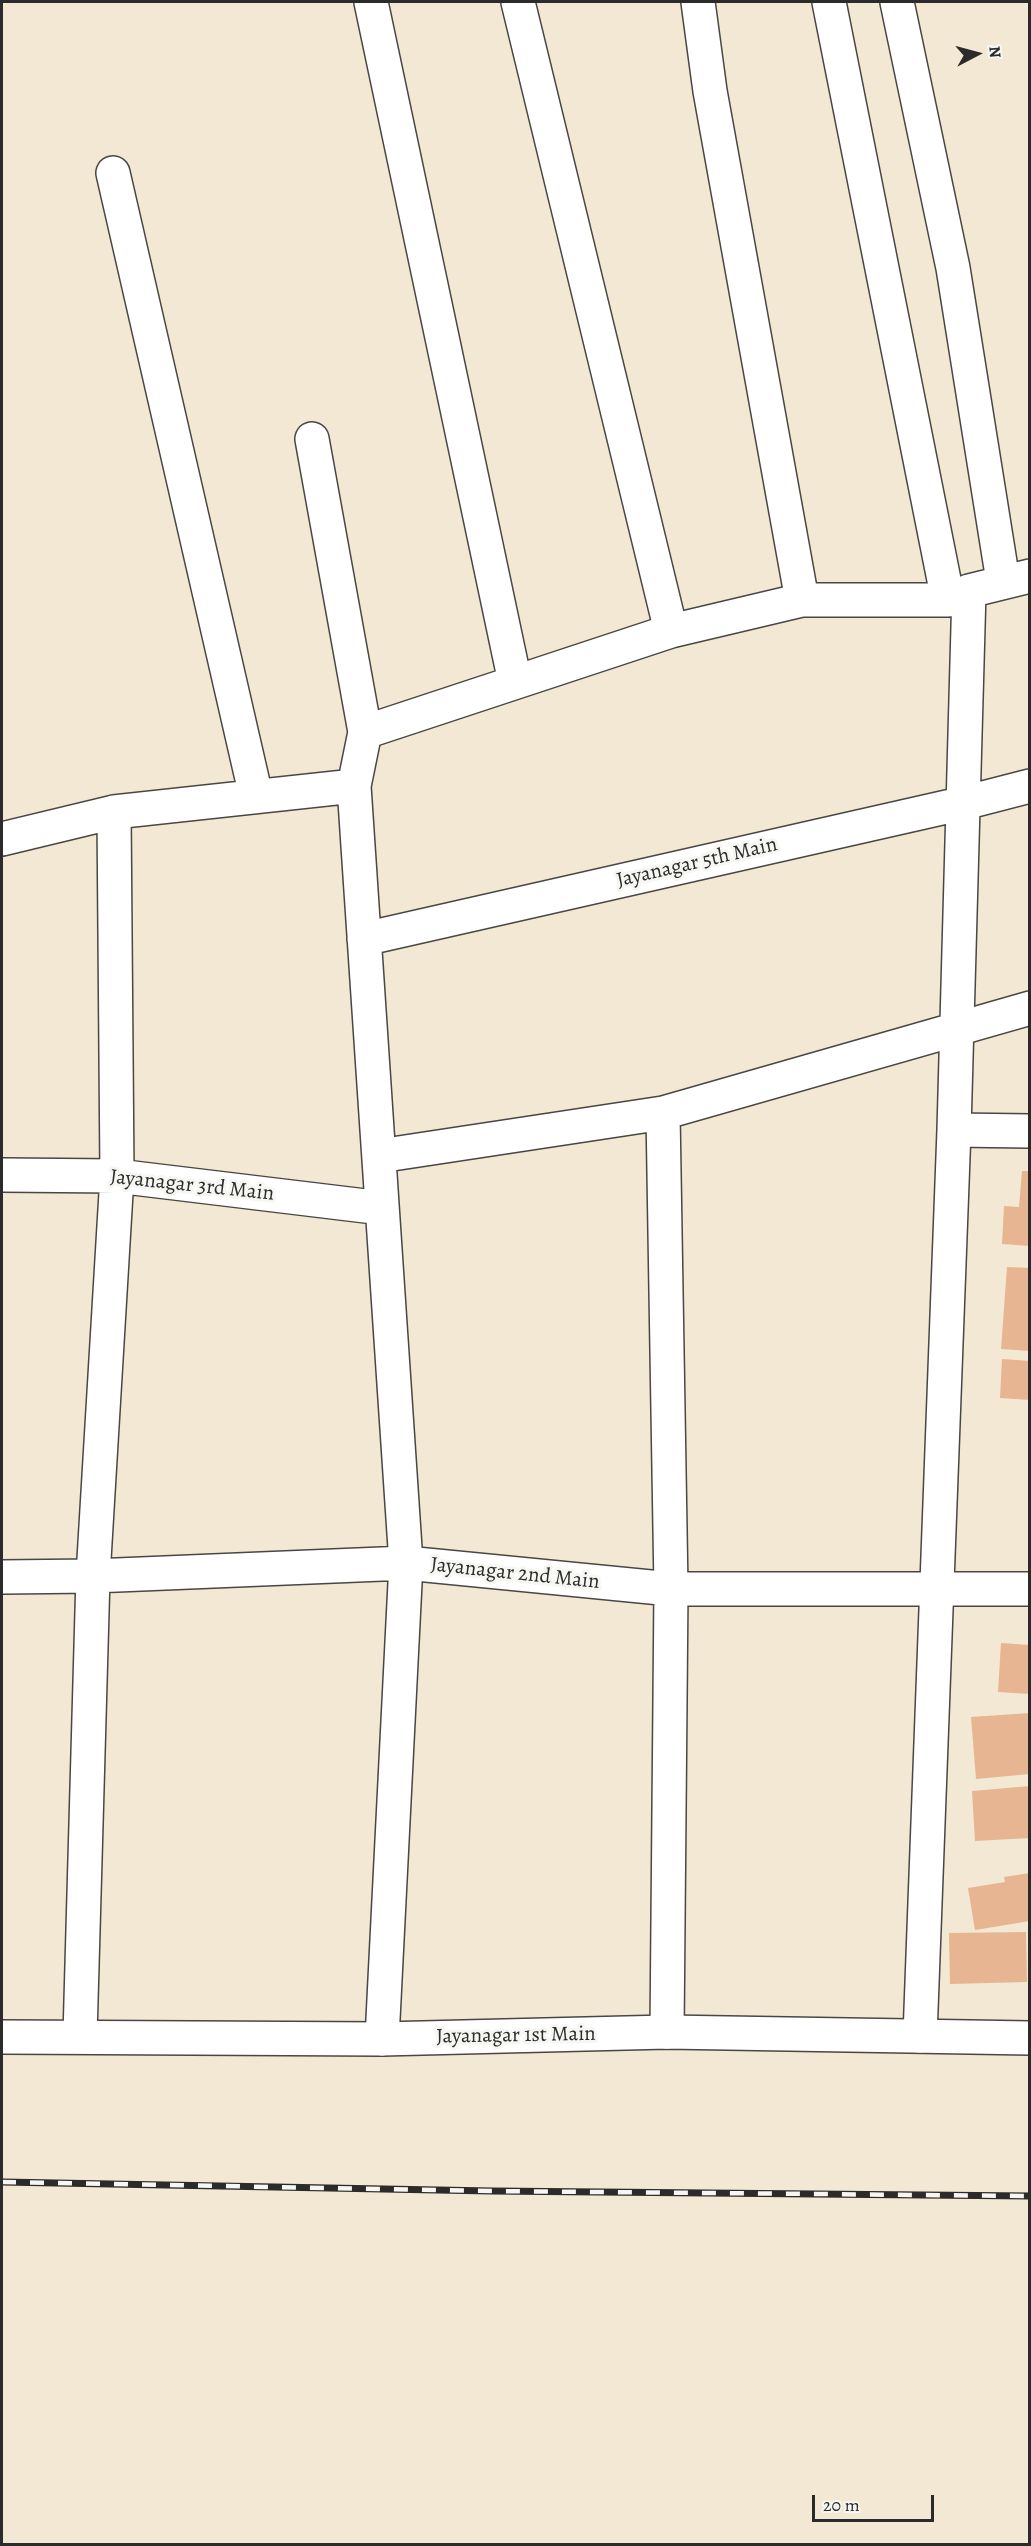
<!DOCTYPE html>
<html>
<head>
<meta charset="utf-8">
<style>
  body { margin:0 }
  #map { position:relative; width:1031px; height:2546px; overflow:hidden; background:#f2e8d3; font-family:Alegreya,serif }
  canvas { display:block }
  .frame { position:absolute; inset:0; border:3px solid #2b2b2b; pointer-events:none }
  .north { position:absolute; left:947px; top:24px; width:60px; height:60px; -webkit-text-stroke:4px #f6f6f2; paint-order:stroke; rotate:84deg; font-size:16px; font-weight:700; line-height:24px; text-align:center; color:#2b2b2b }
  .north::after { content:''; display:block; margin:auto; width:21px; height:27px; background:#2b2b2b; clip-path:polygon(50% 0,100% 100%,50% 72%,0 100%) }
  .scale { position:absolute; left:812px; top:2495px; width:122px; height:27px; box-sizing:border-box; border:3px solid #2b2b2b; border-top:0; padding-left:8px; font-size:18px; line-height:21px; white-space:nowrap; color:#2b2b2b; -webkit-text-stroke:4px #f6f6f2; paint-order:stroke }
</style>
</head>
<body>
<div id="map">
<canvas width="1031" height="2546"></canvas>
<div class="frame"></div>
<div class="north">N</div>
<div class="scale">20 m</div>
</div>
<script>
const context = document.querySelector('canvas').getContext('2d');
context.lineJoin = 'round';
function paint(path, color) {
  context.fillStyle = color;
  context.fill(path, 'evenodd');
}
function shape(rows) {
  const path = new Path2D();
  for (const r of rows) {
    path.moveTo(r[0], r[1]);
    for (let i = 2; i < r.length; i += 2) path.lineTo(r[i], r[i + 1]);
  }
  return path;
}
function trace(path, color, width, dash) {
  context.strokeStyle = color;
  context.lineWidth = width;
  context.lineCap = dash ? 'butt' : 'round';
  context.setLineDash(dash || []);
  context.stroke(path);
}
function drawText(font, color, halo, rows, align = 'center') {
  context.font = font + ' Alegreya,serif';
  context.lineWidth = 6;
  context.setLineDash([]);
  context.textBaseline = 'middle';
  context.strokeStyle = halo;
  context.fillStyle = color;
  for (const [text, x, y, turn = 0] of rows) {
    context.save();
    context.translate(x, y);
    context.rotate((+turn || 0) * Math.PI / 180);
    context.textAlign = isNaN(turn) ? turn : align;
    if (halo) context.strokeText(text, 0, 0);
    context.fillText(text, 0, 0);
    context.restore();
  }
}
const building = shape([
  [1022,1171,1030,1171,1030,1246,1002,1244,1004,1206,1019,1207],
  [1007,1267,1030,1268,1030,1351,1001,1349],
  [1002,1359,1030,1361,1030,1400,1000,1398],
  [1001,1643,1030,1645,1030,1694,998,1692],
  [1030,1713,1030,1774,976,1779,971,1717],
  [1030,1786,1030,1838,975,1841,972,1791],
  [1030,1873,1030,1921,975,1930,968,1888,1005,1882,1004,1877],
  [1026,1932,1027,1982,950,1984,949,1933]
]);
const minor = shape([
  [371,2,515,682],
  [518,2,671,631],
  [698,2,710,91,802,600,948,600,969,591,1030,576],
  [829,2,948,600],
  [897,2,953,268,1003,581],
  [113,173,256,796],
  [312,439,365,732],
  [354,786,406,1563,382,2039],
  [2,839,114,812],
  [364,939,964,803,1030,786],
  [954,1130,1030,1131],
  [379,1156,663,1113],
  [2,1175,117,1176,382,1208],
  [2,1577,93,1576,406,1563,671,1589,1030,1589],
  [667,2032,671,1589,663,1113,1030,1008],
  [80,2036,93,1576,117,1176,114,812,354,786,365,732,671,631,802,600],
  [920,2036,954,1130,969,591]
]);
const tertiary = shape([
  [2,2037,382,2039,667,2032,1030,2038]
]);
const rail = shape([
  [2,2182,492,2191,1030,2196]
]);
const streetNames = [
  ["Jayanagar 5th Main",697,863,-13],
  ["Jayanagar 3rd Main",192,1186,6],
  ["Jayanagar 2nd Main",515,1574,6],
  ["Jayanagar 1st Main",516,2036,-1]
];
paint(building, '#e8b592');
trace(minor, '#494744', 36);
trace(tertiary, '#494744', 36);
trace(minor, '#fff', 33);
trace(tertiary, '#fff', 33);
trace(rail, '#2b2b2b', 7);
trace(rail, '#f6f6f2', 4.5, [14]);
drawText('21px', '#2b2b2b', '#f6f6f2', streetNames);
</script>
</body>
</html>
